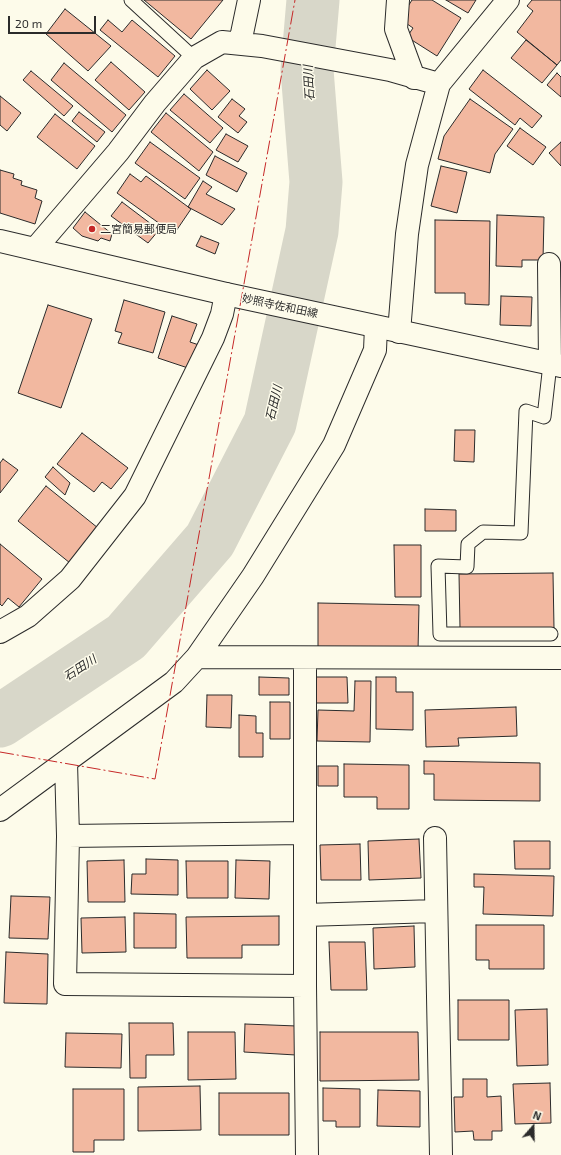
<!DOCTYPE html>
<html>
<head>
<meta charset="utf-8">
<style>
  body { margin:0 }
  #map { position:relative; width:561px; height:1155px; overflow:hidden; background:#fdfbea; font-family:"Exo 2",sans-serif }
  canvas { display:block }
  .north { position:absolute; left:513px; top:1107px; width:40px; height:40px; -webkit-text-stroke:3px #fdfbea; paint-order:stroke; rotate:20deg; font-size:11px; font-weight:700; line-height:16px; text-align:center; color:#2b2b2b }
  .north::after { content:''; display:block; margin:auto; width:14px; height:18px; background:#2b2b2b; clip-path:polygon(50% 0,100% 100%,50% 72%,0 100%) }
  .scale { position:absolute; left:8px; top:16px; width:88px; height:18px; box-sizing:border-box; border:2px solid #2b2b2b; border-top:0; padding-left:5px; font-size:12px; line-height:14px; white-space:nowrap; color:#2b2b2b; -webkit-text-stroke:3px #fdfbea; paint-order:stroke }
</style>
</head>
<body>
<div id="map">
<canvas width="561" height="1155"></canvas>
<div class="north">N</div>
<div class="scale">20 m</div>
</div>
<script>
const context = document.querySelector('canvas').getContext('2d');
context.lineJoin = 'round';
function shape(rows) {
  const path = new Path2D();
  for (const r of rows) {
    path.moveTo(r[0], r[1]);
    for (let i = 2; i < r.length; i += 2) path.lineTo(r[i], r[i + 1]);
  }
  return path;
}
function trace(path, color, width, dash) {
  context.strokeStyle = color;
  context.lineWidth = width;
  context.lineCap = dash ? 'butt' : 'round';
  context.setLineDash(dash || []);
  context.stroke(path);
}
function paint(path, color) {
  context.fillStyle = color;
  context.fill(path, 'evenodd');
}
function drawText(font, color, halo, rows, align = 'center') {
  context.font = font + ' "Exo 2","Noto Sans JP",sans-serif';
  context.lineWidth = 3;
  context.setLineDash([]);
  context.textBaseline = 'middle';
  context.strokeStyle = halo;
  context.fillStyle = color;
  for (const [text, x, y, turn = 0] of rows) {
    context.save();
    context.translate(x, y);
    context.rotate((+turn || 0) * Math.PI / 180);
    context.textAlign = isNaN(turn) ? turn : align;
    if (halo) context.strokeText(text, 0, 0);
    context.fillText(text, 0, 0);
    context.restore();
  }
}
const river = shape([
  [0,721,126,637,210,540,270,423,312,231,316,182,307,70,313,0]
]);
const building = shape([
  [144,0,223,0,191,39,144,0],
  [412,0,432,0,461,18,437,56,407,37,413,28,400,19,412,0],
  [446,0,476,0,468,13,446,0],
  [532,0,561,0,561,60,557,65,517,32,533,11,527,6,532,0],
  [65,9,111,46,88,71,46,34,65,9],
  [108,20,122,32,132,20,175,56,158,77,100,30,108,20],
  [526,40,557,65,542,83,511,58,526,40],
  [111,62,145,92,129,110,95,80,111,62],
  [64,63,126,115,112,132,51,80,64,63],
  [207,70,230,91,212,110,190,89,207,70],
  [483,70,542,116,532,128,520,118,515,125,469,89,483,70],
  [31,71,73,106,64,116,23,80,31,71],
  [557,73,561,77,561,97,547,85,557,73],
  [184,94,223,128,210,143,170,110,184,94],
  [0,96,21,113,7,131,0,125,0,96],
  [232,99,245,109,239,116,247,122,238,133,218,117,232,99],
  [470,99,513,129,495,154,490,173,438,159,444,136,470,99],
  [79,112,105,132,97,142,72,121,79,112],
  [166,113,213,152,199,171,151,132,166,113],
  [55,114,95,146,77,169,37,137,55,114],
  [520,128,546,147,533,165,507,146,520,128],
  [226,134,248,146,238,162,216,150,226,134],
  [150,142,200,178,185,199,135,163,150,142],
  [561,142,561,166,549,153,561,142],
  [215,156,247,173,237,192,206,175,215,156],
  [441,166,467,172,457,213,431,206,441,166],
  [0,170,14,174,13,178,22,181,21,185,37,190,35,198,42,201,35,224,0,213,0,170],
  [130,174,141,182,146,176,191,209,174,234,117,193,130,174],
  [203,181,212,187,206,194,235,209,222,225,188,207,203,181],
  [122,202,159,230,148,243,111,216,122,202],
  [85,212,112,234,110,241,101,238,98,241,82,236,73,228,85,212],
  [497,215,544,217,543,260,522,260,522,267,496,266,497,215],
  [435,220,490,221,489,305,465,304,465,293,435,293,435,220],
  [201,236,219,243,215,254,196,246,201,236],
  [501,296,532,297,531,326,500,325,501,296],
  [124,300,165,312,153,353,118,343,122,333,115,331,124,300],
  [48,305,92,319,61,408,18,393,48,305],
  [172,316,197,324,190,342,199,345,191,369,158,358,172,316],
  [455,430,475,430,474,462,454,461,455,430],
  [82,433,128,468,111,489,102,482,94,492,57,464,82,433],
  [3,459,18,470,0,493,0,463,3,459],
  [53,467,70,483,65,495,45,477,53,467],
  [46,486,98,528,70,563,18,521,46,486],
  [425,509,456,510,456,531,425,531,425,509],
  [0,544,42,579,19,607,8,598,2,606,0,604,0,544],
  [394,545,421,545,421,597,395,597,394,545],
  [553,573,554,628,460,628,459,574,553,573],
  [318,603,419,605,418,651,318,649,318,603],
  [259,677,289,678,289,695,259,695,259,677],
  [315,677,347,677,348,703,315,703,315,677],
  [376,677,396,677,396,692,413,692,413,730,376,729,376,677],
  [355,681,371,681,370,742,317,741,318,710,354,711,355,681],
  [207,695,232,695,231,728,206,727,207,695],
  [270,702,290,702,290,739,270,739,270,702],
  [516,707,517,736,458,738,459,746,426,747,425,710,516,707],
  [239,715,256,716,256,733,263,733,263,757,239,757,239,715],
  [424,761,540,763,540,801,434,800,434,774,424,774,424,761],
  [344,764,409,765,409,809,377,809,377,797,344,797,344,764],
  [318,766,338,766,338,786,318,786,318,766],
  [419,839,421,878,369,880,368,841,419,839],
  [514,841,550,841,550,869,515,869,514,841],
  [360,844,361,880,321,880,320,845,360,844],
  [146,859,178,860,178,895,131,894,132,874,146,874,146,859],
  [124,860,125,902,88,902,87,861,124,860],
  [236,860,270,861,269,899,235,898,236,860],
  [186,861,228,861,228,898,187,898,186,861],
  [474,874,554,876,553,916,483,914,484,887,474,887,474,874],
  [11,896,50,897,48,939,9,938,11,896],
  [134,913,176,914,176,948,134,948,134,913],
  [279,916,279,945,242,945,242,958,187,958,186,917,279,916],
  [125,917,126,952,82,953,81,918,125,917],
  [476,925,544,925,544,969,489,969,489,960,476,960,476,925],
  [414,926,415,967,374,969,373,928,414,926],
  [329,942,365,942,367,990,331,990,329,942],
  [6,952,48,954,47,1004,4,1003,6,952],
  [458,1000,509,1000,509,1040,458,1040,458,1000],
  [547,1009,548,1065,517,1066,515,1010,547,1009],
  [129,1023,173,1023,174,1055,146,1055,146,1078,130,1078,129,1023],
  [245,1024,297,1026,296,1055,244,1052,245,1024],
  [188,1032,235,1032,236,1079,188,1080,188,1032],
  [320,1032,418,1032,419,1080,320,1081,320,1032],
  [66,1033,122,1034,121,1068,65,1067,66,1033],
  [463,1079,487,1079,487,1097,501,1096,502,1131,492,1131,492,1140,474,1140,473,1131,455,1132,454,1097,463,1097,463,1079],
  [550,1083,551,1123,515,1124,513,1084,550,1083],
  [200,1086,201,1130,138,1131,138,1087,200,1086],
  [323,1088,360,1089,360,1127,336,1127,336,1121,323,1121,323,1088],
  [73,1089,124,1089,124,1140,94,1140,94,1152,73,1152,73,1089],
  [378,1090,420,1091,420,1127,377,1126,378,1090],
  [219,1093,289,1093,289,1135,219,1135,219,1093]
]);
const service = shape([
  [131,0,194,58],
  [550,364,544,417,526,411,521,533,483,532,468,544,467,567,438,566,440,634,551,634]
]);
const minor = shape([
  [398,0,396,29,414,78],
  [240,43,249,0],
  [35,249,118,152,155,103,194,58,222,42,262,46,390,70,439,84],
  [549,264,550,364],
  [399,332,407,234,417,165,439,84,508,0],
  [0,632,28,616,70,579,135,496,213,338,222,314,226,294],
  [197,657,561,658],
  [305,658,305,986,307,1155],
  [66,762,68,836,65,984,305,986],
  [0,810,174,682,197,657,253,576,334,445,375,350,376,327],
  [68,836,305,833],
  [435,838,441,1155],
  [305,915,436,911]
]);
const secondary = shape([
  [0,241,226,294,561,366]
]);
const power = shape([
  [0,752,155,779,295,0]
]);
const markers = [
  [92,229,4,"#c62828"]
];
const poiNames = [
  ["二宮簡易郵便局",100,229]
];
const streetNames = [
  ["妙照寺佐和田線",280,306,12]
];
const waterNames = [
  ["石田川",309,83,-93],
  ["石田川",274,403,-77],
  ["石田川",80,668,-33]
];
trace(river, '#d8d7c9', 53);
paint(building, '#f2b8a0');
trace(building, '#2b2b2b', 1);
trace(service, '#2b2b2b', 15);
trace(minor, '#2b2b2b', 24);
trace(secondary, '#2b2b2b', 24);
trace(service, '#fdfbea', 13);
trace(minor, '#fdfbea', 22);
trace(secondary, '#fdfbea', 22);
trace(power, '#c62828', 1, [14, 3, 2, 3]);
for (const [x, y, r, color] of markers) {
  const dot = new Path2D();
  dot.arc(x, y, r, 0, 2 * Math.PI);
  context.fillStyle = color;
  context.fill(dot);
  trace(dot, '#fdfbea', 1.5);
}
drawText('11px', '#2b2b2b', '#fdfbea', poiNames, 'left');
drawText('11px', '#2b2b2b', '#fdfbea', streetNames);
drawText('italic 12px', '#2b2b2b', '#fdfbea', waterNames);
</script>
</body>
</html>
